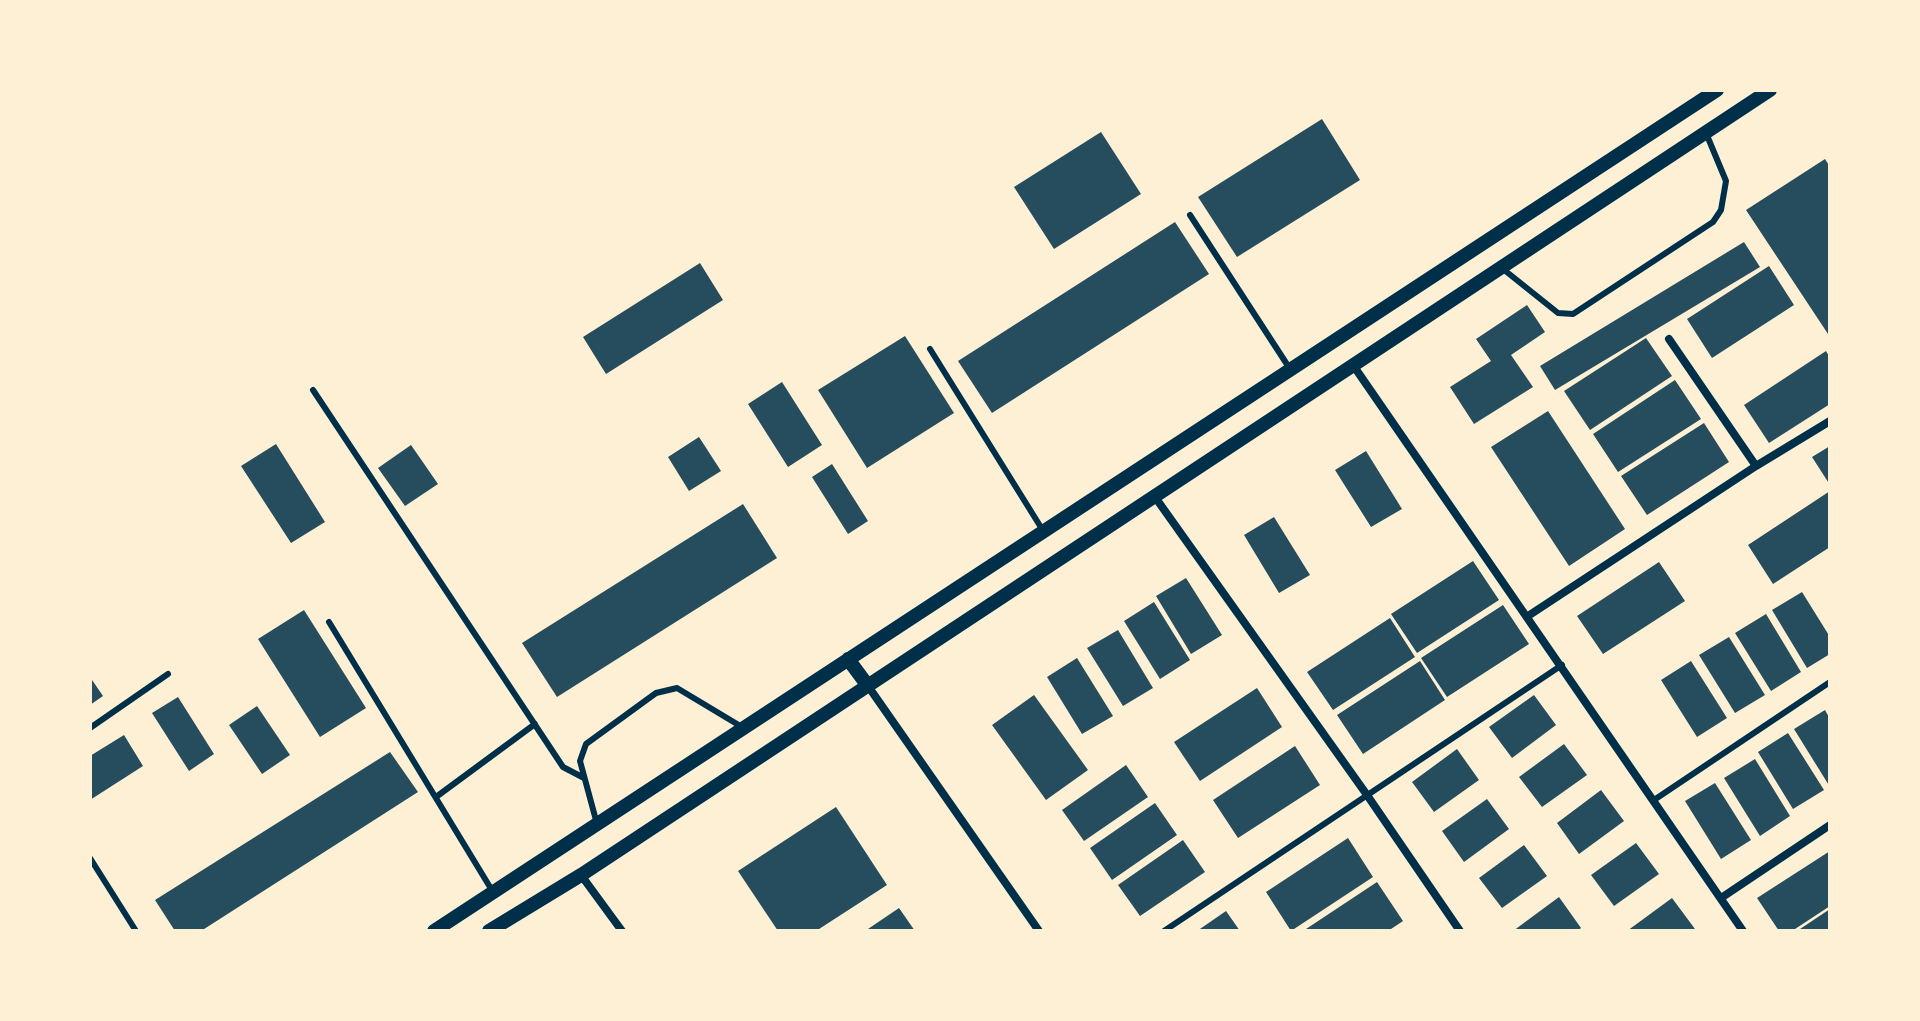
<!DOCTYPE html>
<html>
<head>
<meta charset="utf-8">
<style>
  body { margin:0 }
  #map { position:relative; width:1920px; height:1021px; overflow:hidden; background:#fdf0d5; font-family:Rubik,sans-serif }
  canvas { display:block }
  .frame { position:absolute; inset:0; border:92px solid #fdf0d5; pointer-events:none }
</style>
</head>
<body>
<div id="map">
<canvas width="1920" height="1021"></canvas>
<div class="frame"></div>
</div>
<script>
const context = document.querySelector('canvas').getContext('2d');
context.lineJoin = 'round';
function paint(path, color) {
  context.fillStyle = color;
  context.fill(path, 'evenodd');
}
function shape(rows) {
  const path = new Path2D();
  for (const r of rows) {
    path.moveTo(r[0], r[1]);
    for (let i = 2; i < r.length; i += 2) path.lineTo(r[i], r[i + 1]);
  }
  return path;
}
function trace(path, color, width, dash) {
  context.strokeStyle = color;
  context.lineWidth = width;
  context.lineCap = dash ? 'butt' : 'round';
  context.setLineDash(dash || []);
  context.stroke(path);
}
const building = shape([
  [1322,119,1360,180,1237,257,1198,197],
  [1101,132,1141,194,1054,249,1014,187],
  [1825,159,1830,167,1830,337,1746,210],
  [1175,222,1209,274,992,413,958,361],
  [1744,242,1760,267,1555,390,1540,366],
  [700,263,723,300,606,374,583,337],
  [1769,266,1794,305,1712,358,1687,319],
  [1527,305,1545,332,1511,355,1533,387,1474,424,1450,387,1491,361,1476,339],
  [905,336,954,413,867,468,818,390],
  [1646,338,1672,376,1590,430,1564,391],
  [1826,351,1830,358,1830,404,1769,443,1744,405],
  [1675,380,1701,419,1618,472,1593,434],
  [782,382,822,445,788,467,748,404],
  [1548,411,1625,529,1569,566,1491,447],
  [1704,423,1729,462,1647,515,1621,476],
  [699,437,721,471,689,491,668,457],
  [276,444,325,522,291,543,241,466],
  [411,445,438,484,405,506,378,468],
  [1830,446,1830,485,1812,457],
  [1366,451,1402,509,1371,527,1335,470],
  [832,464,868,521,848,534,812,477],
  [1830,491,1830,547,1773,584,1748,545],
  [743,504,777,558,557,697,522,643],
  [1274,517,1310,575,1279,593,1244,535],
  [1473,561,1499,600,1417,653,1391,614],
  [1659,562,1685,601,1603,654,1577,616],
  [1186,578,1222,635,1191,654,1156,596],
  [1802,592,1830,637,1830,654,1807,668,1772,610],
  [1154,602,1190,660,1160,679,1124,621],
  [1503,605,1529,644,1447,697,1421,658],
  [304,610,366,708,320,737,258,639],
  [1766,614,1801,672,1771,691,1735,633],
  [1390,618,1415,657,1333,710,1307,672],
  [1118,630,1153,688,1123,706,1087,648],
  [1729,637,1765,695,1735,713,1699,655],
  [1077,658,1113,716,1082,734,1047,677],
  [1420,661,1445,700,1363,754,1337,715],
  [1691,661,1727,718,1697,737,1661,680],
  [90,677,103,696,90,705],
  [1257,688,1282,727,1200,781,1174,742],
  [1034,695,1088,770,1046,800,992,725],
  [1534,695,1556,725,1512,758,1489,727],
  [178,697,214,754,189,771,152,713],
  [257,706,290,755,262,774,229,725],
  [1825,710,1830,719,1830,787,1794,729],
  [1788,733,1824,790,1793,809,1758,752],
  [124,735,143,766,90,800,90,756],
  [1564,744,1587,775,1542,807,1519,777],
  [1295,746,1320,785,1238,838,1213,800],
  [1457,749,1479,780,1434,812,1412,782],
  [390,752,418,792,201,931,175,931,155,900],
  [1755,759,1790,816,1760,836,1724,778],
  [1126,765,1148,797,1084,841,1062,810],
  [1715,783,1751,840,1721,859,1685,801],
  [1601,790,1624,821,1579,854,1557,823],
  [1487,799,1509,829,1464,862,1442,831],
  [1155,803,1177,835,1112,880,1090,848],
  [836,807,887,885,816,931,778,931,738,871],
  [1348,838,1373,877,1291,931,1266,892],
  [1183,840,1205,872,1140,916,1118,885],
  [1636,843,1659,874,1614,906,1591,875],
  [1524,845,1547,876,1502,908,1479,878],
  [1830,851,1830,906,1792,931,1779,931,1757,898],
  [1377,882,1403,921,1388,931,1303,931],
  [1559,897,1581,928,1577,931,1513,931],
  [1672,898,1695,929,1691,931,1627,931],
  [899,908,915,931,865,931],
  [1830,909,1830,931,1797,931],
  [1226,911,1240,931,1197,931]
]);
const service = shape([
  [1190,215,1290,369],
  [1503,269,1558,313,1573,314,1713,222,1721,210,1726,181,1706,133],
  [930,349,1042,529],
  [313,390,563,767,584,778],
  [329,622,493,892],
  [90,728,168,674],
  [436,797,535,724],
  [1654,800,1830,682],
  [597,824,580,761,586,744,656,693,677,688,742,727],
  [90,858,136,931],
  [1164,931,1562,665]
]);
const minor = shape([
  [1669,339,1756,466],
  [1353,365,1743,931],
  [1155,497,1367,795,1460,931],
  [1528,616,1756,466,1830,421],
  [868,686,1039,931],
  [581,875,622,931],
  [1721,898,1830,825]
]);
const tertiary = shape([
  [848,659,868,686],
  [434,931,1717,90],
  [489,931,581,875,1770,90]
]);
paint(building, '#264d5e');
trace(service, '#003049', 6);
trace(minor, '#003049', 8);
trace(tertiary, '#003049', 14);
</script>
</body>
</html>
